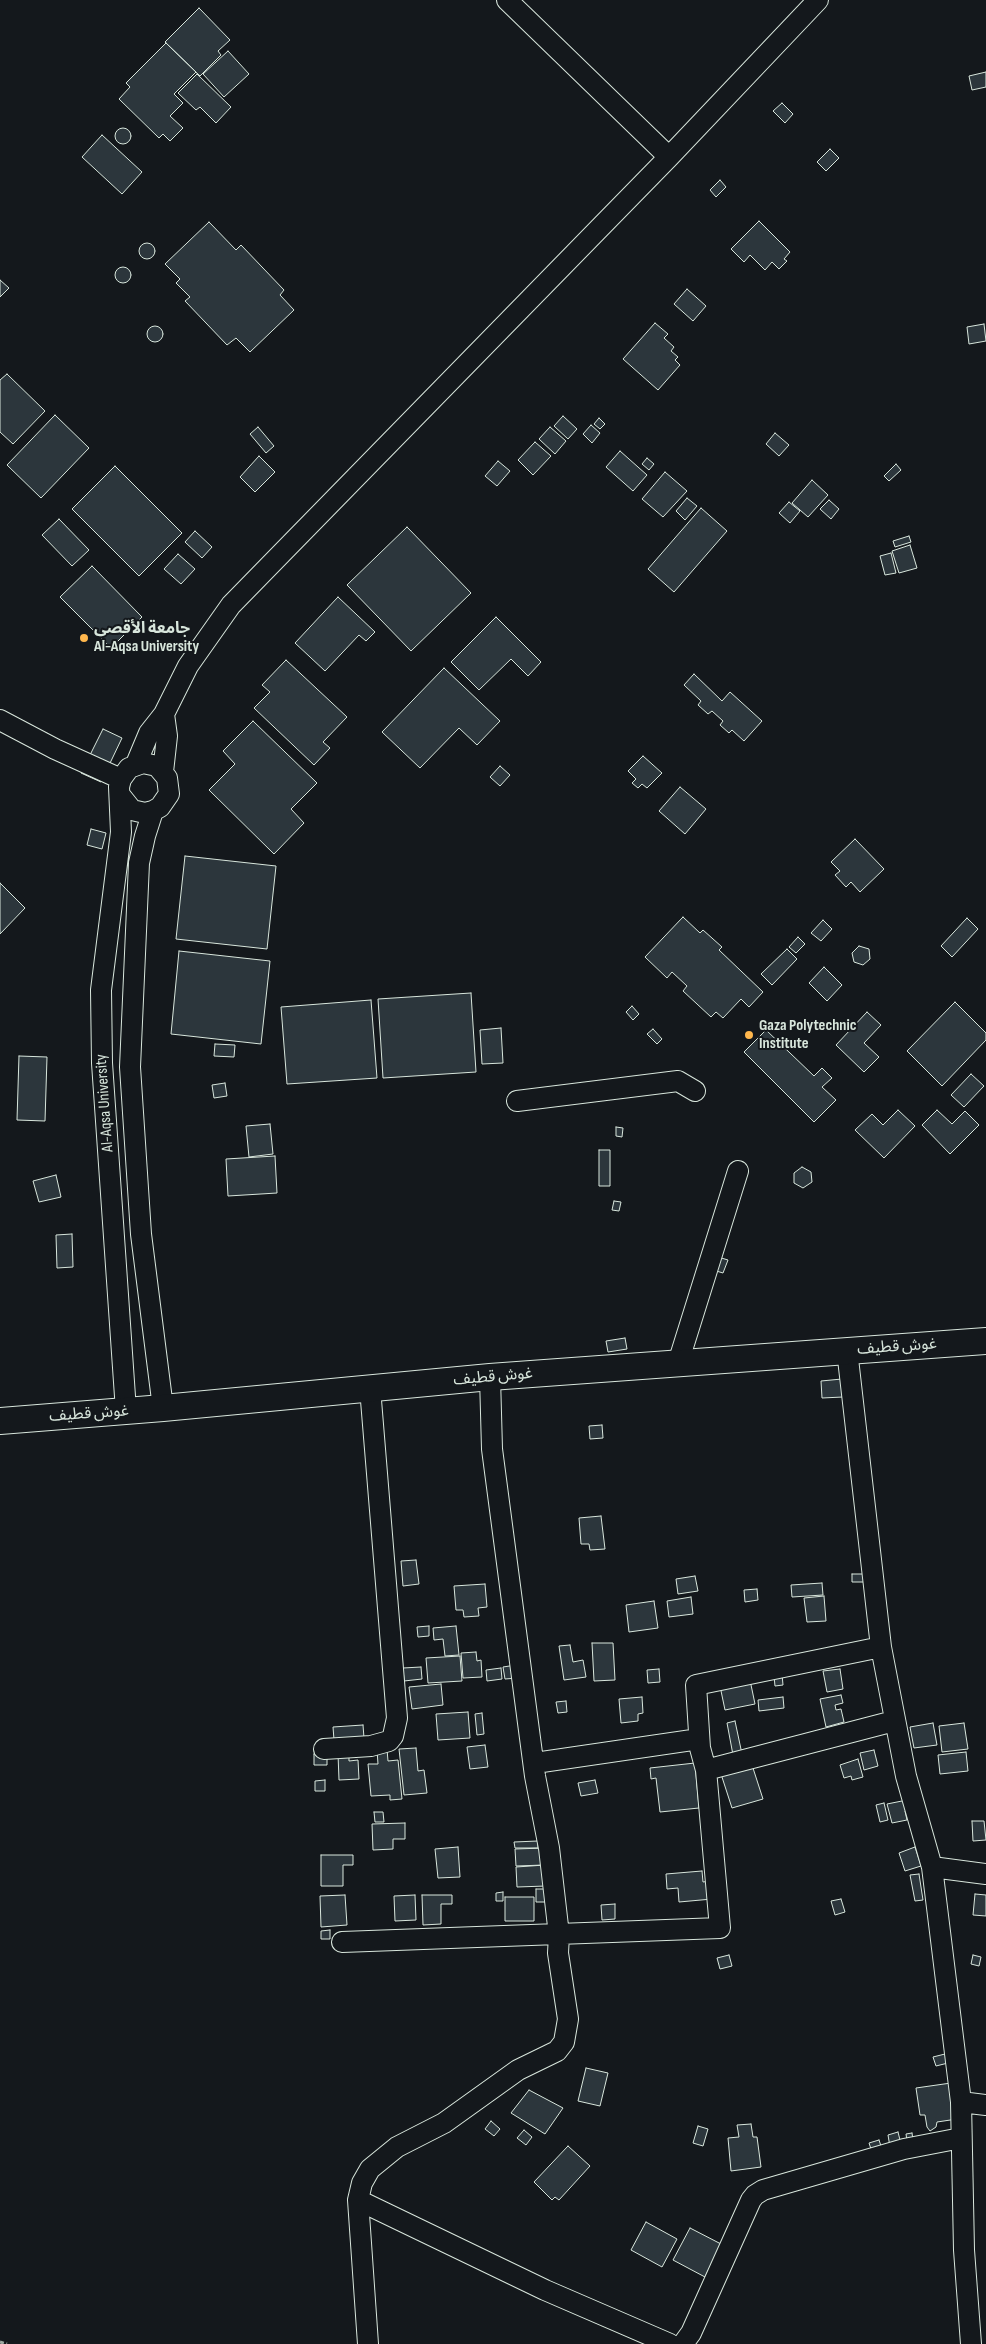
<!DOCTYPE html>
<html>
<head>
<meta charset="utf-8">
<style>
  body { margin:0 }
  canvas { display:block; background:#14181c }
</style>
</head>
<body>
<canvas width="986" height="2344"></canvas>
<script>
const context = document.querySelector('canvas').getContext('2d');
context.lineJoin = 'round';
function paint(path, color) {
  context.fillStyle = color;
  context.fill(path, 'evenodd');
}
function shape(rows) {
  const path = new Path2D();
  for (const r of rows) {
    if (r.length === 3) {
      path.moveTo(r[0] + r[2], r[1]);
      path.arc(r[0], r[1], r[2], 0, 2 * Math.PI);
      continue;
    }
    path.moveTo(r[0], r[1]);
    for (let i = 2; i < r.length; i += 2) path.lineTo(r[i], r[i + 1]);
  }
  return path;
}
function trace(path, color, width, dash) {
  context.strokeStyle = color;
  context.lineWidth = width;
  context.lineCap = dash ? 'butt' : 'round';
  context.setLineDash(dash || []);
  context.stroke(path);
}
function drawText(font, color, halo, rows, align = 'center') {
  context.font = font + ' "Sofia Sans Condensed","Noto Sans Arabic",sans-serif';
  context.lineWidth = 4;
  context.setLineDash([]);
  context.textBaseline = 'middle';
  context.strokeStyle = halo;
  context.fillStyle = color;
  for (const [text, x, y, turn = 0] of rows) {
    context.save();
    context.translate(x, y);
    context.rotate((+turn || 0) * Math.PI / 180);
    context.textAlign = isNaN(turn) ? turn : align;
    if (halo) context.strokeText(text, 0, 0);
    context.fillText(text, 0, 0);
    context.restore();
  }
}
const building = shape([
  [199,8,230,40,218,51,221,55,200,76,165,42,199,8],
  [166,43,196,72,174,94,183,103,170,116,183,128,170,141,163,134,159,138,119,99,130,87,126,83,166,43],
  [228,51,249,74,224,97,203,74,228,51],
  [986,72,986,87,972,90,969,76,986,72],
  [197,74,231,107,216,123,200,107,196,110,178,93,197,74],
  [782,103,793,114,785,123,773,111,782,103],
  [123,136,8],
  [102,135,142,172,122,194,82,157,102,135],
  [830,149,839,158,826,171,817,162,830,149],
  [720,180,726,187,716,197,710,190,720,180],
  [759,221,790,252,784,259,787,261,779,269,772,262,765,270,750,255,744,262,731,249,759,221],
  [209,222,236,250,241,245,284,290,280,295,294,310,250,352,236,338,227,345,185,301,190,297,176,283,180,279,165,264,209,222],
  [147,251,8],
  [123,275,8],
  [0,280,9,288,0,297,0,280],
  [687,289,706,306,693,321,674,304,687,289],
  [655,323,668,334,664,338,674,347,671,351,678,357,675,360,680,365,658,390,623,359,655,323],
  [984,324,986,341,969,344,967,327,984,324],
  [155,334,8],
  [7,374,45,411,13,444,0,432,0,380,7,374],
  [55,415,89,448,41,498,7,465,55,415],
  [563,416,577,429,568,439,554,426,563,416],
  [599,418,605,424,600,429,594,424,599,418],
  [591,425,600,433,592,443,583,434,591,425],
  [258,427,274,446,266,453,250,434,258,427],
  [550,427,566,441,555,454,539,439,550,427],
  [775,433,789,445,779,456,766,444,775,433],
  [535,442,551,456,533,475,518,460,535,442],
  [620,451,647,475,633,491,606,467,620,451],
  [259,456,275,472,255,492,240,477,259,456],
  [647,458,654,464,649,470,642,464,647,458],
  [498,461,510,471,497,486,485,476,498,461],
  [896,464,901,470,889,481,884,476,896,464],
  [115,466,182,533,139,576,72,509,115,466],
  [665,472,687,491,663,517,642,499,665,472],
  [812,480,828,495,808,517,792,503,812,480],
  [687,498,697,506,685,520,676,511,687,498],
  [829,500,839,509,831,519,820,509,829,500],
  [789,502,800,511,790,523,779,513,789,502],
  [701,508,727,531,674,592,648,569,701,508],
  [59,519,89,550,72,566,42,535,59,519],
  [407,527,471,593,411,651,347,585,407,527],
  [195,531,212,547,202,558,185,542,195,531],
  [909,536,911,542,895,547,893,541,909,536],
  [910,545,917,568,899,573,892,551,910,545],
  [891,553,896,573,885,575,880,556,891,553],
  [178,554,195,569,181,584,164,569,178,554],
  [92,566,142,617,111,648,60,597,92,566],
  [338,597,375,632,366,641,359,635,325,671,295,643,338,597],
  [496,617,541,662,528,676,511,659,479,690,451,662,496,617],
  [286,660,347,717,323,742,330,748,314,765,254,708,270,692,262,685,286,660],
  [444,668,500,721,477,745,459,728,420,768,382,732,444,668],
  [694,674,722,701,730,692,762,721,744,741,732,730,729,733,720,725,723,721,712,711,708,714,698,705,701,701,684,685,694,674],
  [253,721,317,783,291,809,304,823,274,854,209,790,235,764,223,751,253,721],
  [103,729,122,738,101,782,81,773,103,729],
  [643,756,662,773,647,788,642,784,638,788,632,783,636,779,628,771,643,756],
  [500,766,510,775,500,786,490,777,500,766],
  [680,787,706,809,685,834,659,811,680,787],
  [91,829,106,833,102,849,87,845,91,829],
  [855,839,884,869,860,892,851,882,846,887,835,875,840,871,831,862,855,839],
  [185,856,276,866,267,949,176,939,185,856],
  [0,883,25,908,0,934,0,883],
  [683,917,700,933,703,930,722,947,719,950,763,992,749,1007,741,999,723,1018,716,1012,711,1017,683,991,687,986,672,972,667,978,645,957,683,917],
  [967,918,978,929,952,957,941,946,967,918],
  [823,920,832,929,821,941,811,933,823,920],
  [798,937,805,944,796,953,789,947,798,937],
  [859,946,869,949,870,959,863,965,854,962,852,953,859,946],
  [787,949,797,959,772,985,761,974,787,949],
  [179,951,270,961,261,1044,171,1034,179,951],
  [824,967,842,985,827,1001,809,983,824,967],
  [471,993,476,1072,383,1078,378,999,471,993],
  [371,1000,377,1078,287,1084,281,1007,371,1000],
  [955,1002,986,1033,986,1040,942,1086,907,1051,955,1002],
  [632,1006,639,1014,633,1020,626,1012,632,1006],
  [867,1012,881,1025,864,1043,879,1057,864,1072,836,1045,867,1012],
  [501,1028,503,1063,482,1064,480,1030,501,1028],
  [653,1029,662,1039,657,1044,647,1034,653,1029],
  [766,1030,814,1076,822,1068,832,1078,822,1087,836,1100,814,1122,744,1052,766,1030],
  [215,1044,235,1045,234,1057,214,1056,215,1044],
  [19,1056,47,1057,45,1121,17,1120,19,1056],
  [971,1074,984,1086,964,1107,951,1095,971,1074],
  [225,1083,227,1096,214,1098,212,1085,225,1083],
  [898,1110,915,1126,884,1158,855,1130,872,1114,883,1125,898,1110],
  [937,1110,952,1124,965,1111,979,1125,950,1154,922,1125,937,1110],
  [270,1124,273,1154,249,1157,246,1126,270,1124],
  [616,1127,623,1128,622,1137,616,1136,616,1127],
  [599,1150,610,1150,610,1186,599,1186,599,1150],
  [275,1156,277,1193,228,1196,226,1159,275,1156],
  [802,1167,811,1172,812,1182,803,1188,794,1183,794,1173,802,1167],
  [56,1175,61,1197,39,1202,33,1181,56,1175],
  [614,1201,621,1202,619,1211,612,1210,614,1201],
  [72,1234,73,1267,57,1268,56,1235,72,1234],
  [718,1257,728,1260,723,1273,713,1270,718,1257],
  [625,1338,627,1349,608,1352,606,1341,625,1338],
  [842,1379,843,1397,822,1398,821,1381,842,1379],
  [602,1425,603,1438,590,1439,589,1426,602,1425],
  [601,1516,605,1549,590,1550,589,1544,581,1544,579,1518,601,1516],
  [416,1560,419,1584,403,1586,401,1561,416,1560],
  [852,1574,865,1574,864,1582,852,1582,852,1574],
  [695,1576,698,1591,678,1594,676,1579,695,1576],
  [822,1583,823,1595,792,1597,791,1585,822,1583],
  [485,1584,487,1607,478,1608,479,1616,464,1617,463,1610,456,1610,454,1586,485,1584],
  [757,1589,758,1600,745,1602,744,1590,757,1589],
  [824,1596,826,1621,807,1622,804,1598,824,1596],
  [691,1597,693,1614,669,1617,667,1601,691,1597],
  [654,1601,658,1628,629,1632,626,1605,654,1601],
  [429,1626,429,1636,418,1637,417,1627,429,1626],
  [456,1626,459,1655,445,1656,443,1639,434,1640,433,1628,456,1626],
  [592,1643,613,1643,615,1680,594,1681,592,1643],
  [570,1645,573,1662,583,1660,586,1677,564,1680,559,1646,570,1645],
  [476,1652,477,1661,481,1660,482,1677,463,1678,461,1653,476,1652],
  [460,1656,462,1681,428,1683,426,1658,460,1656],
  [516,1665,517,1678,505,1679,503,1667,516,1665],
  [421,1667,422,1679,404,1681,403,1668,421,1667],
  [501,1668,502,1679,487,1681,486,1670,501,1668],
  [659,1669,660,1682,648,1683,647,1670,659,1669],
  [840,1669,843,1689,827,1692,823,1671,840,1669],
  [782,1674,783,1685,775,1686,774,1676,782,1674],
  [750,1680,755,1704,725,1710,720,1686,750,1680],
  [441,1684,443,1705,412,1709,409,1687,441,1684],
  [841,1695,843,1703,835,1705,836,1710,841,1709,844,1722,826,1727,820,1699,841,1695],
  [642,1697,643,1713,638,1714,638,1721,621,1723,619,1699,642,1697],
  [783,1697,784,1708,759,1711,758,1700,783,1697],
  [566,1701,567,1712,558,1713,556,1702,566,1701],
  [468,1712,470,1738,438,1740,436,1714,468,1712],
  [482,1713,484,1734,477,1735,475,1714,482,1713],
  [735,1721,742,1754,733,1755,727,1723,735,1721],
  [933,1723,937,1745,914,1748,910,1727,933,1723],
  [964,1723,968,1749,942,1752,939,1726,964,1723],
  [363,1725,364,1738,334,1740,333,1727,363,1725],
  [485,1745,488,1767,470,1769,467,1747,485,1745],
  [416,1748,418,1771,424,1770,427,1793,404,1795,399,1749,416,1748],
  [387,1749,388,1761,398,1760,402,1799,390,1800,390,1795,371,1796,368,1764,378,1764,377,1750,387,1749],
  [874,1750,878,1766,864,1770,860,1753,874,1750],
  [966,1752,968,1771,940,1774,938,1755,966,1752],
  [349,1753,349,1761,358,1760,359,1779,339,1780,338,1754,349,1753],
  [314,1754,327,1754,327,1765,314,1765,314,1754],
  [858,1759,863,1777,852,1780,851,1776,844,1778,840,1765,858,1759],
  [695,1763,699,1808,660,1812,656,1778,651,1779,650,1768,695,1763],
  [752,1765,763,1799,732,1808,721,1774,752,1765],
  [325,1780,325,1791,315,1791,315,1781,325,1780],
  [595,1780,598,1793,581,1796,578,1783,595,1780],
  [907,1800,910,1810,905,1811,907,1820,892,1823,887,1804,907,1800],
  [884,1803,888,1820,880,1822,876,1805,884,1803],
  [374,1812,383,1812,384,1822,375,1822,374,1812],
  [972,1821,984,1821,986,1840,973,1841,972,1821],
  [405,1823,405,1839,393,1839,393,1849,373,1850,372,1824,405,1823],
  [538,1841,538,1848,515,1848,514,1842,538,1841],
  [458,1847,460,1877,438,1878,435,1849,458,1847],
  [915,1847,921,1866,905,1871,899,1853,915,1847],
  [544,1848,544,1865,516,1866,515,1849,544,1848],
  [321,1855,353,1855,353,1865,343,1865,343,1886,321,1886,321,1855],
  [545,1865,546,1886,517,1887,516,1867,545,1865],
  [702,1871,703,1882,710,1881,712,1899,679,1902,678,1888,667,1889,666,1874,702,1871],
  [919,1874,923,1900,915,1901,910,1875,919,1874],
  [536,1889,548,1889,548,1902,536,1902,536,1889],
  [503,1892,503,1901,496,1901,496,1893,503,1892],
  [975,1894,986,1895,986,1916,973,1915,975,1894],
  [345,1895,347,1925,321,1927,320,1896,345,1895],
  [415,1895,416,1920,395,1921,394,1896,415,1895],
  [422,1895,452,1895,452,1904,441,1904,441,1924,423,1925,422,1895],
  [505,1897,534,1897,534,1921,505,1921,505,1897],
  [841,1899,845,1912,835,1915,831,1901,841,1899],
  [615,1904,615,1919,602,1920,601,1905,615,1904],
  [330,1930,330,1939,321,1939,321,1931,330,1930],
  [729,1955,732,1966,720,1969,717,1958,729,1955],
  [973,1955,981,1957,979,1966,971,1964,973,1955],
  [945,2054,948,2063,936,2066,933,2057,945,2054],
  [586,2068,608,2073,600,2106,578,2101,586,2068],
  [951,2083,957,2119,937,2122,936,2127,930,2131,927,2127,925,2115,920,2115,916,2088,951,2083],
  [529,2090,563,2108,545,2134,511,2113,529,2090],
  [491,2121,500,2129,494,2136,485,2129,491,2121],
  [751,2124,753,2137,757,2137,761,2167,731,2171,728,2138,739,2137,737,2125,751,2124],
  [698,2126,708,2129,703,2146,693,2143,698,2126],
  [524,2130,532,2137,526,2145,517,2138,524,2130],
  [898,2132,901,2144,890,2147,888,2135,898,2132],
  [912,2133,913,2140,907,2141,906,2134,912,2133],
  [879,2140,882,2149,872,2152,869,2143,879,2140],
  [568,2146,590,2166,559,2200,555,2197,552,2200,534,2182,568,2146],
  [646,2222,677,2239,662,2267,631,2250,646,2222],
  [690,2228,721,2244,705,2277,673,2260,690,2228]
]);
const path = shape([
  [0,2342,7,2344]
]);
const minor = shape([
  [507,0,669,157],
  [0,720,55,749,121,779],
  [136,764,149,733,164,714,188,666,231,605,669,157,818,0],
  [163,772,167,736,164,714],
  [120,795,132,810,145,813,153,811,160,807,169,794,167,778,157,766,143,763,129,768,121,779,119,787,121,832,101,990,102,1063,126,1411],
  [153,811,145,836,139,863,130,1067,141,1234,163,1408],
  [517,1101,678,1081,695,1091],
  [847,1350,881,1647,906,1776,932,1867,961,2102,964,2250,971,2344],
  [678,1363,738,1171],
  [324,1749,371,1746,389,1741,393,1736,397,1718,370,1388],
  [535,1763,699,1739],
  [706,1770,894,1721],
  [932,1867,986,1874],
  [342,1942,720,1928,706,1770,700,1748,696,1685,881,1647],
  [961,2102,986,2105],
  [358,2200,545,2290,670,2344],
  [368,2344,358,2200,362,2183,370,2169,397,2147,444,2123,518,2070,557,2051,564,2042,568,2019,558,1953,559,1935,549,1848,535,1776,492,1449,490,1377],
  [683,2344,691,2333,751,2200,755,2195,763,2190,904,2149,961,2138]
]);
const major = shape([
  [0,1421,163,1408,490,1377,986,1341]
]);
const markers = [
  [84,638,5,"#ffb74d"],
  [749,1035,5,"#ffb74d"]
];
const poiNames = [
  ["جامعة الأقصى",94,629],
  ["Al-Aqsa University",94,647],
  ["Gaza Polytechnic",759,1026],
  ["Institute",759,1044]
];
const streetNames = [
  ["Al-Aqsa University",105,1103,-94],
  ["غوش قطيف",897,1347,-4],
  ["غوش قطيف",493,1377,-5],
  ["غوش قطيف",89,1414,-4]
];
paint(building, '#2c363c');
trace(building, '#d8e6dc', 1);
trace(minor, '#d8e6dc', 22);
trace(major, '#d8e6dc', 28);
trace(path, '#9da8a2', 3, [4, 2.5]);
trace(minor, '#14181c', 20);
trace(major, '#14181c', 26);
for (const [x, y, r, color] of markers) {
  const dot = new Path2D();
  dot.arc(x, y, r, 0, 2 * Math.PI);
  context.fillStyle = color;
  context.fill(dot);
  trace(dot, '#14181c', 2);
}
drawText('bold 16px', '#d8e6dc', '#14181c', poiNames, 'left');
drawText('16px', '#d8e6dc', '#14181c', streetNames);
</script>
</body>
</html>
